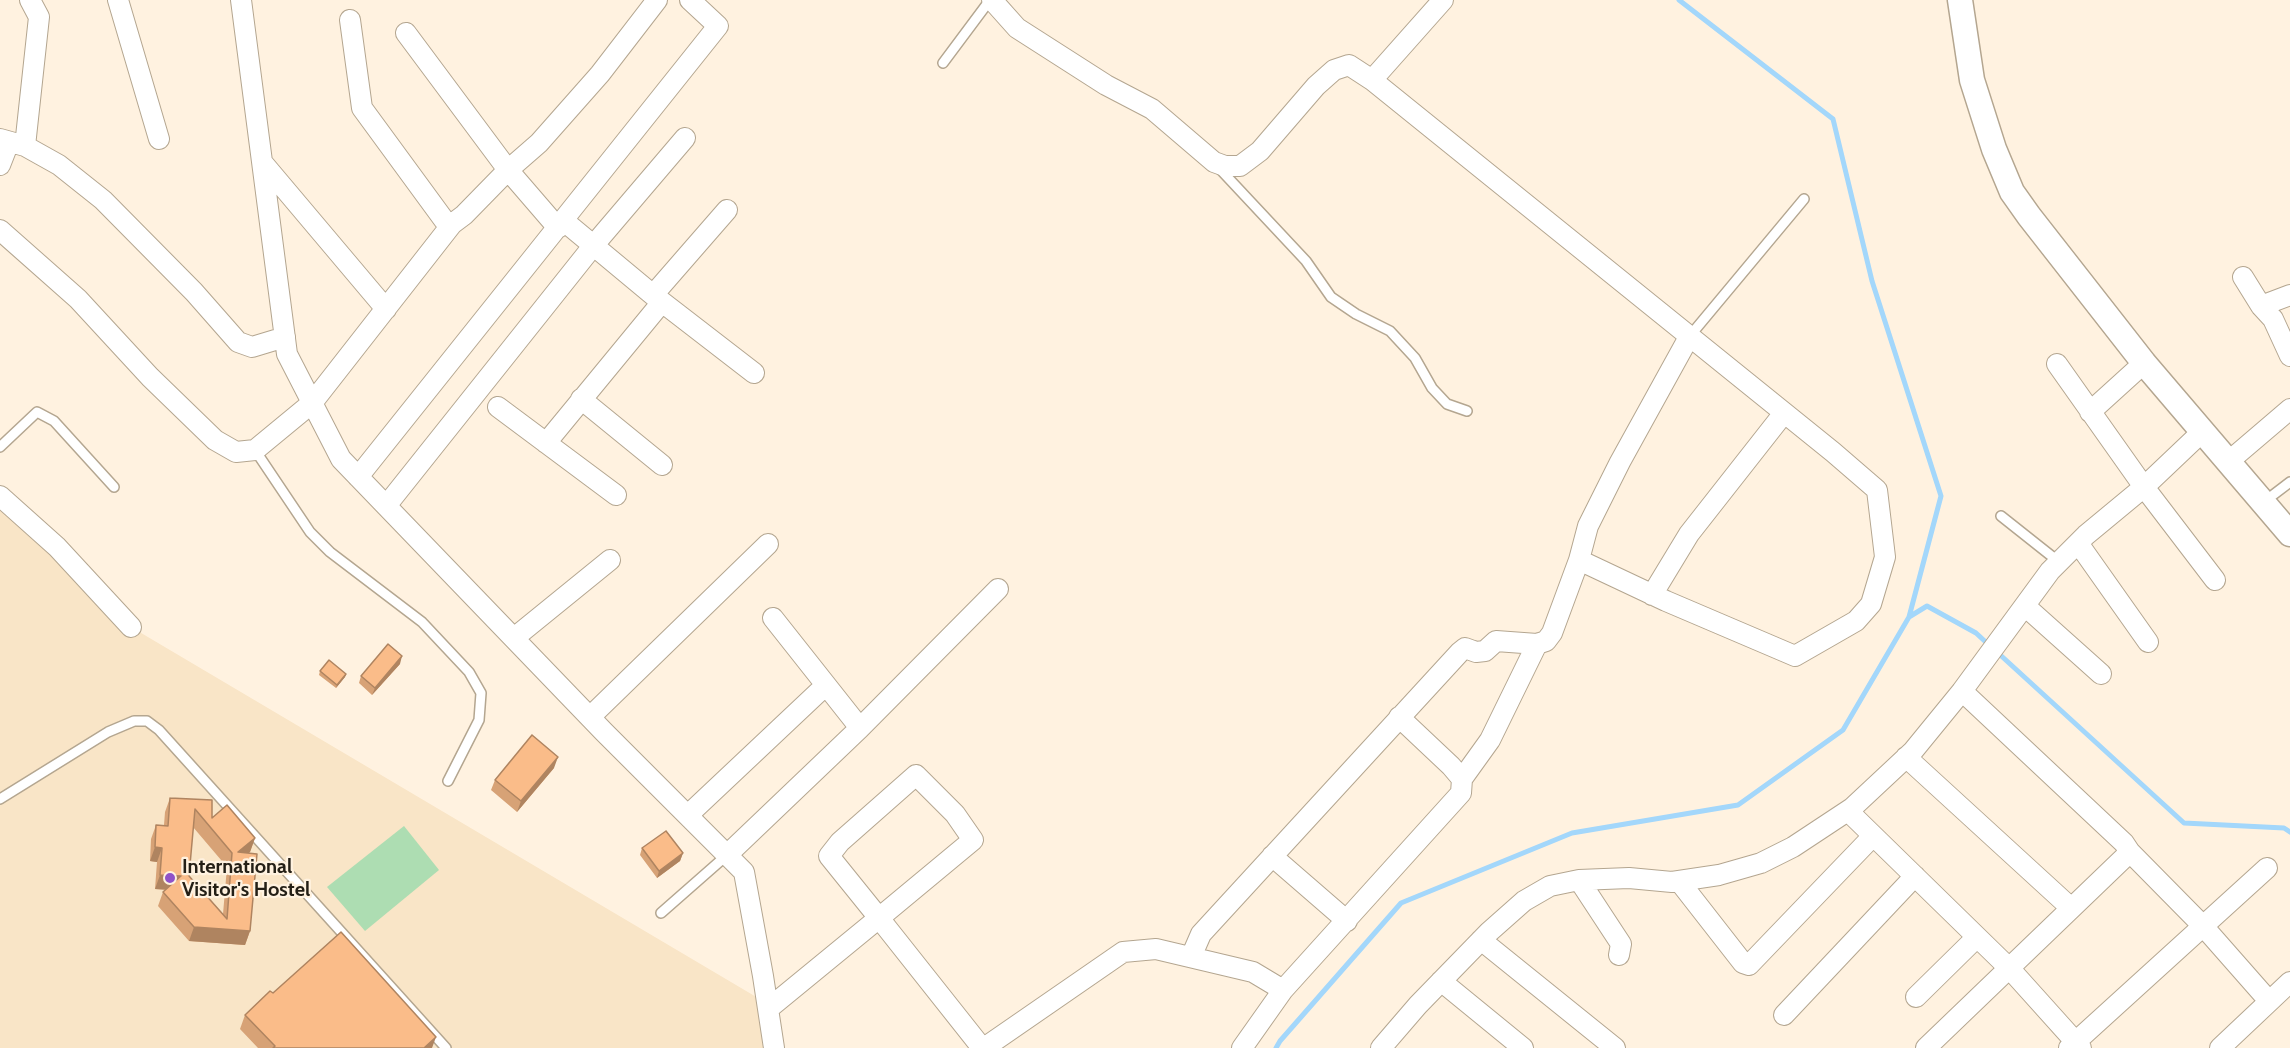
<!DOCTYPE html>
<html>
<head>
<meta charset="utf-8">
<style>
  body { margin:0 }
  canvas { display:block; background:#fff2e0 }
</style>
</head>
<body>
<canvas width="2290" height="1048"></canvas>
<script>
const context = document.querySelector('canvas').getContext('2d');
context.lineJoin = 'round';
function paint(path, color) {
  context.fillStyle = color;
  context.fill(path, 'evenodd');
}
function shape(rows) {
  const path = new Path2D();
  for (const r of rows) {
    path.moveTo(r[0], r[1]);
    for (let i = 2; i < r.length; i += 2) path.lineTo(r[i], r[i + 1]);
  }
  return path;
}
function trace(path, color, width, dash) {
  context.strokeStyle = color;
  context.lineWidth = width;
  context.lineCap = dash ? 'butt' : 'round';
  context.setLineDash(dash || []);
  context.stroke(path);
}
function drawText(font, color, halo, rows, align = 'center') {
  context.font = font + ' Cabin,sans-serif';
  context.lineWidth = 4.5;
  context.setLineDash([]);
  context.textBaseline = 'middle';
  context.strokeStyle = halo;
  context.fillStyle = color;
  for (const [text, x, y, turn = 0] of rows) {
    context.save();
    context.translate(x, y);
    context.rotate((+turn || 0) * Math.PI / 180);
    context.textAlign = isNaN(turn) ? turn : align;
    if (halo) context.strokeText(text, 0, 0);
    context.fillText(text, 0, 0);
    context.restore();
  }
}
const built = shape([
  [0,499,131,627,758,998,763,1048,0,1048]
]);
const green = shape([
  [404,826,439,870,365,931,327,887]
]);
const stream = shape([
  [1909,617,1927,606,1976,633,1990,646],
  [1997,652,2184,823,2284,828,2290,832],
  [1276,1048,1280,1041,1401,903,1572,833,1738,805,1843,730,1909,617,1941,496,1872,281,1833,119,1679,0]
]);
const service = shape([
  [943,63,990,0],
  [1218,167,1306,261,1331,297,1356,314,1390,331,1415,358,1432,388,1447,404,1467,411],
  [1689,337,1804,199],
  [0,447,37,412,54,421,114,487],
  [255,450,310,532,330,552,422,622,469,672,481,693,479,720,448,781],
  [2273,495,2290,482],
  [2001,516,2059,562],
  [0,799,108,732,134,721,147,721,159,730,446,1048],
  [661,913,727,855]
]);
const minor = shape([
  [118,0,159,139],
  [241,0,287,354,341,459,604,732,744,872,763,976,774,1048],
  [992,0,1017,28,1106,85,1152,109,1214,162,1225,166,1240,166,1260,151,1316,86,1334,70,1349,65,1372,80,1833,452,1877,490,1885,557,1871,604,1856,621,1795,656,1666,601,1579,560,1588,526,1620,462,1689,337],
  [350,20,362,108,444,220,452,224,464,215,508,170,539,143,600,74,657,0],
  [406,33,508,170,558,228],
  [1372,80,1443,0],
  [0,139,25,146,59,165,103,200,194,292,238,342,252,347,285,337],
  [25,146,39,17,30,0],
  [262,162,386,309],
  [0,165,9,142],
  [564,221,653,295,754,373],
  [0,230,78,299,150,377,215,440,236,452,255,450,312,403,452,224],
  [2243,277,2261,306,2273,319,2290,356],
  [653,295,727,210],
  [2261,306,2290,295],
  [2057,364,2144,487,2215,580],
  [581,399,662,465],
  [498,407,616,495],
  [2090,412,2144,363],
  [546,443,662,302],
  [2228,462,2290,409],
  [358,477,718,26,690,0],
  [0,496,57,547,131,627],
  [386,506,593,246,685,138],
  [2078,543,2148,642],
  [1652,595,1689,534,1784,413],
  [2025,606,2101,674],
  [773,618,860,728],
  [514,638,610,560],
  [590,717,768,544],
  [1906,757,2071,908],
  [916,775,955,814,973,840,879,918,829,856,840,842,916,775],
  [1462,779,1490,740,1537,644],
  [1848,811,2010,969,2081,1048],
  [688,815,826,685],
  [2130,852,2203,926,2269,1001],
  [727,855,860,728,998,589],
  [1272,856,1347,921],
  [1579,880,1621,944,1619,955],
  [1679,881,1743,963,1749,965,1873,836],
  [1481,940,1615,1048],
  [1191,957,1201,934,1460,652,1465,648,1476,652,1485,651,1496,641,1537,644,1546,641,1552,633,1579,560],
  [1441,981,1523,1048],
  [1283,990,1461,793,1462,779,1451,766,1399,717],
  [1916,997,1977,937],
  [768,1009,879,918,982,1048],
  [1784,1015,1915,876],
  [984,1048,1123,952,1156,949,1253,972,1283,990,1242,1048],
  [1381,1048,1418,1005,1489,932,1524,901,1550,886,1579,880,1629,878,1672,882,1719,875,1761,863,1793,847,1852,808,1913,751,1962,691,2050,571,2086,535,2144,487,2203,431],
  [1926,1048,2130,852,2124,843,1962,691],
  [2069,1048,2267,868],
  [2220,1048,2290,982]
]);
const tertiary = shape([
  [1960,0,1972,80,1994,149,2012,192,2029,216,2144,363,2290,534]
]);
const wall = shape([
  [400,664,372,695,359,683,361,676],
  [320,671,346,674,345,677,336,688,319,675],
  [554,768,517,812,491,790,495,780],
  [170,798,212,800,212,818,255,838,250,852,248,853,250,931,245,945,189,941,158,906,163,892,166,890,155,889,157,862,150,861,151,839,156,825,164,825,165,812],
  [193,827,227,867,223,914,189,876],
  [642,848,683,853,680,861,657,878,640,855],
  [273,993,432,1048,258,1048,240,1029,245,1015]
]);
const shadedWall = shape([
  [402,656,400,664,372,695,375,688],
  [346,674,345,677,336,688,337,685],
  [558,757,554,768,517,812,521,801],
  [255,838,250,852,232,866,238,852],
  [155,847,162,848,157,862,150,861],
  [683,853,680,861,657,878,659,871],
  [160,875,181,876,176,890,155,889],
  [194,927,250,931,245,945,189,941],
  [436,1037,432,1048,424,1048]
]);
const building = shape([
  [388,644,402,656,375,688,361,676,388,644],
  [329,660,346,674,337,685,320,671,329,660],
  [532,735,558,757,521,801,495,780,532,735],
  [170,798,212,800,212,818,227,805,255,838,238,852,257,854,250,931,194,927,163,892,181,876,160,875,162,848,155,847,156,825,168,826,170,798],
  [195,809,232,853,227,919,189,876,195,809],
  [666,831,683,853,659,871,642,848,666,831],
  [341,932,436,1037,424,1048,273,1048,275,1046,245,1015,270,991,273,993,341,932]
]);
const markers = [
  [170,878,6,"#9052c8"]
];
const poiNames = [
  ["International",182,867],
  ["Visitor's Hostel",182,890]
];
paint(built, '#f9e5c7');
paint(green, '#adddb2');
trace(stream, '#a3d7fb', 5);
trace(service, '#b4a690', 12);
trace(minor, '#b4a690', 22);
trace(tertiary, '#b4a690', 27);
trace(service, '#fff', 9);
trace(minor, '#fff', 20);
trace(tertiary, '#fff', 24);
paint(wall, '#d7a276');
paint(shadedWall, '#af8460');
paint(building, '#fabc89');
trace(building, '#af8460', 1.5);
for (const [x, y, r, color] of markers) {
  const dot = new Path2D();
  dot.arc(x, y, r, 0, 2 * Math.PI);
  context.fillStyle = color;
  context.fill(dot);
  trace(dot, '#fff2e0', 2);
}
drawText('bold 20px', '#241f16', '#fff2e0', poiNames, 'left');
</script>
</body>
</html>
